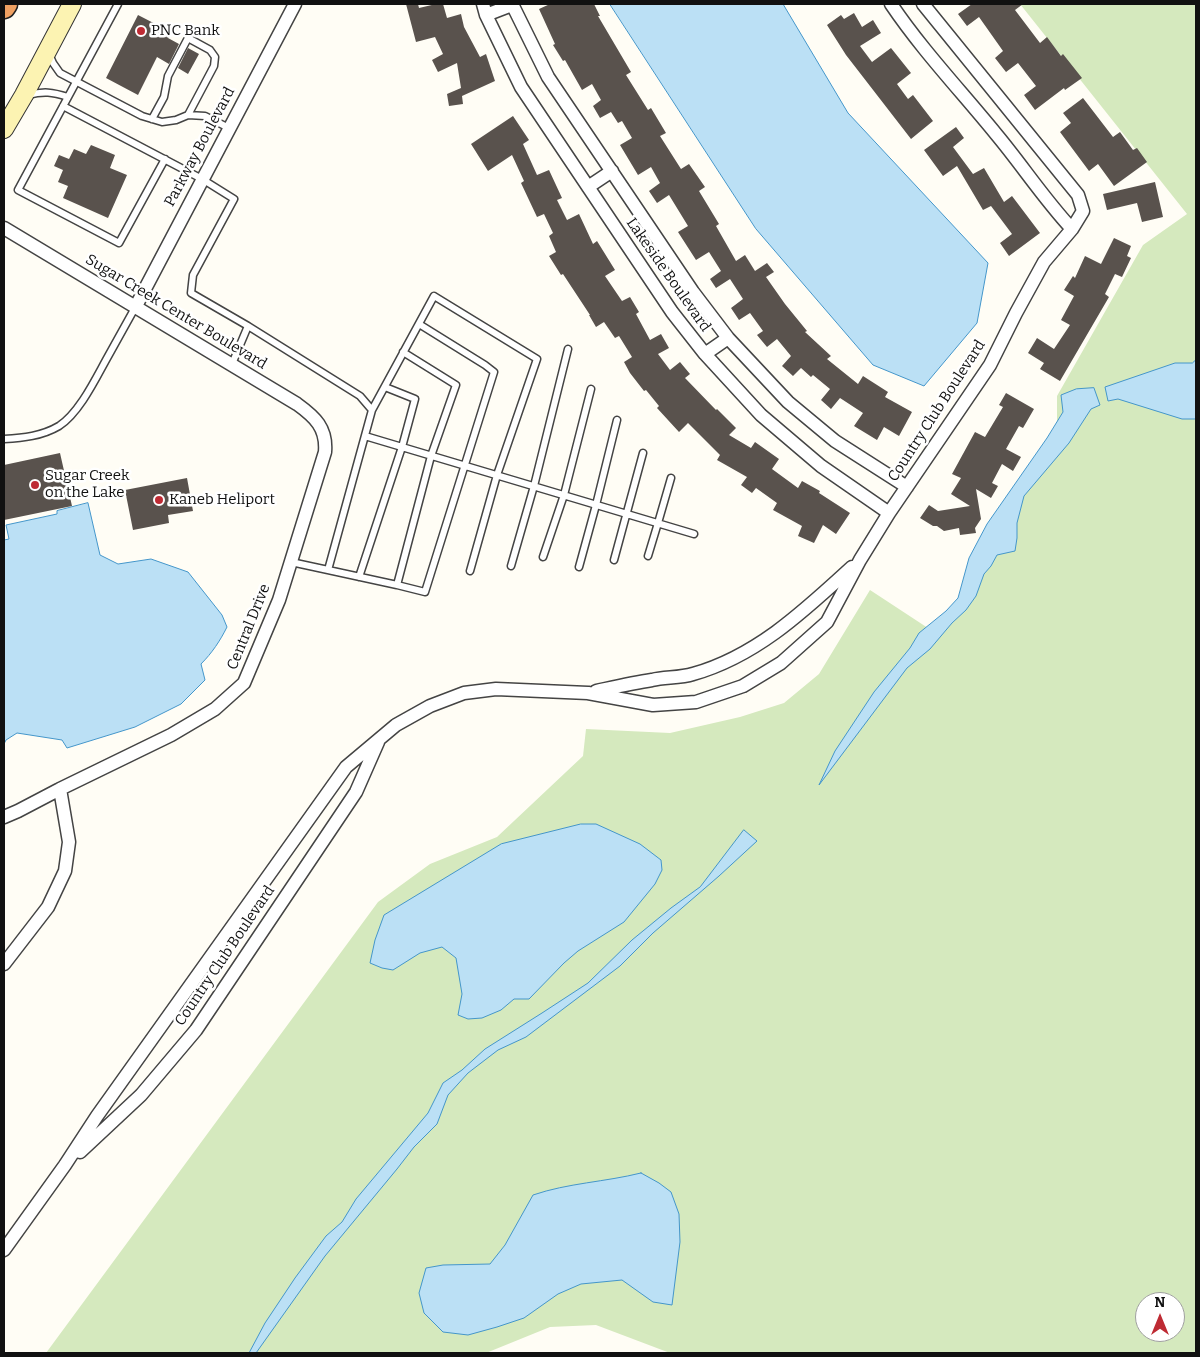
<!DOCTYPE html>
<html>
<head>
<meta charset="utf-8">
<style>
  body { margin:0 }
  #map { position:relative; width:1200px; height:1357px; overflow:hidden; background:#fffdf5; font-family:Bitter,serif }
  canvas { display:block }
  .frame { position:absolute; inset:0; border:5px solid #111; pointer-events:none }
  .north { position:absolute; left:1135px; top:1292px; width:50px; height:50px; box-sizing:border-box; background:#fff; border:1px solid #a0a0a0; border-radius:50%; rotate:0deg; font-size:14px; font-weight:700; line-height:20px; text-align:center; color:#111 }
  .north::after { content:''; display:block; margin:auto; width:18px; height:22px; background:#be2b34; clip-path:polygon(50% 0,100% 100%,50% 72%,0 100%) }
</style>
</head>
<body>
<div id="map">
<canvas width="1200" height="1357"></canvas>
<div class="frame"></div>
<div class="north">N</div>
</div>
<script>
const g = document.querySelector('canvas').getContext('2d');
g.lineJoin = 'round';
function fillPath(path, color) {
  g.fillStyle = color;
  g.fill(path, 'evenodd');
}
function stroke(path, color, width, dash) {
  g.strokeStyle = color;
  g.lineWidth = width;
  g.lineCap = dash ? 'butt' : 'round';
  g.setLineDash(dash || []);
  g.stroke(path);
}
function label(font, color, halo, rows, align = 'center') {
  g.font = font + ' Bitter,serif';
  g.lineWidth = 5;
  g.setLineDash([]);
  g.textBaseline = 'middle';
  g.strokeStyle = halo;
  g.fillStyle = color;
  for (const [text, x, y, turn = 0] of rows) {
    g.save();
    g.translate(x, y);
    g.rotate((+turn || 0) * Math.PI / 180);
    g.textAlign = isNaN(turn) ? turn : align;
    if (halo) g.strokeText(text, 0, 0);
    g.fillText(text, 0, 0);
    g.restore();
  }
}
const green = new Path2D(`
  M 1020,4 L 1196,4 L 1196,1353 L 670,1353 L 596,1325 L 550,1327 L 486,1353 L 46,1353 L 378,902 L 430,864 L 497,837 L 583,756 L 586,729 L 670,733 L 740,717 L 784,703 L 819,674 L 870,590 L 934,632 L 967,597 L 1057,430 L 1057,396 L 1143,245 L 1187,214 ZM 1145,1302 L 1175,1302 L 1175,1332 L 1145,1332 Z`);
const water = new Path2D(`
  M 610,4 L 783,4 L 848,113 L 988,263 L 977,323 L 924,386 L 873,365 L 756,229 Z
  M 1196,360 L 1196,419 L 1182,419 L 1118,399 L 1108,401 L 1105,387 L 1175,363 L 1192,363 Z
  M 1094,388 L 1100,405 L 1091,409 L 1069,443 L 1024,496 L 1017,523 L 1017,538 L 1015,551 L 997,555 L 991,566 L 984,574 L 976,596 L 966,610 L 952,623 L 930,649 L 907,668 L 819,785 L 835,751 L 874,692 L 910,648 L 919,633 L 946,611 L 958,598 L 969,558 L 987,524 L 1047,438 L 1063,412 L 1061,395 L 1076,389 Z
  M 88,503 L 100,555 L 118,564 L 151,559 L 188,572 L 222,615 L 227,627 C 220,641 212,653 201,664 L 205,680 L 181,704 L 135,727 L 67,748 L 62,740 L 17,733 L 6,740 L 4,744 L 4,540 L 9,539 L 6,525 L 57,514 L 57,511 Z
  M 581,824 L 596,824 L 640,844 L 661,860 L 662,870 L 655,884 L 624,922 L 578,951 L 564,963 L 529,999 L 514,999 L 501,1010 L 482,1018 L 468,1019 L 458,1015 L 462,994 L 456,958 L 442,947 L 420,953 L 393,970 L 382,968 L 370,963 L 375,940 L 384,915 L 501,844 Z
  M 744,830 L 757,841 L 719,876 L 653,933 L 620,966 L 526,1037 L 498,1050 L 468,1073 L 448,1095 L 437,1124 L 414,1147 L 397,1169 L 325,1256 L 256,1353 L 249,1353 L 265,1323 L 295,1278 L 326,1236 L 342,1222 L 356,1199 L 428,1113 L 443,1083 L 462,1070 L 485,1049 L 542,1013 L 588,983 L 632,940 L 671,908 L 700,887 Z
  M 641,1173 L 659,1183 L 671,1192 L 679,1214 L 680,1242 L 672,1305 L 653,1302 L 622,1280 L 581,1284 L 558,1294 L 524,1318 L 497,1327 L 468,1335 L 443,1332 L 424,1313 L 419,1293 L 426,1268 L 443,1265 L 490,1264 L 505,1245 L 533,1195 C 568,1183 605,1182 641,1173 Z`);
const building = new Path2D(`
  M 406,4 L 418,4 L 419,8 L 436,4 L 443,4 L 447,18 L 461,14 L 464,27 L 480,57 L 486,54 L 495,81 L 462,96 L 463,104 L 449,106 L 447,94 L 461,88 L 457,63 L 438,72 L 432,60 L 443,54 L 435,37 L 416,42 Z
  M 550,4 L 594,4 L 600,16 L 598,16 L 631,72 L 626,75 L 648,110 L 651,108 L 666,133 L 660,136 L 681,169 L 689,164 L 705,187 L 699,191 L 719,224 L 716,226 L 736,261 L 745,255 L 755,271 L 767,263 L 774,272 L 766,277 L 785,304 L 807,331 L 805,332 L 831,356 L 827,359 L 858,384 L 863,376 L 888,392 L 885,397 L 912,412 L 899,436 L 884,427 L 877,440 L 854,426 L 863,413 L 840,398 L 831,409 L 821,400 L 830,389 L 813,375 L 811,377 L 801,368 L 793,376 L 782,366 L 791,356 L 777,339 L 767,347 L 757,335 L 763,331 L 750,313 L 739,320 L 731,308 L 743,299 L 730,279 L 716,288 L 710,279 L 721,271 L 709,252 L 696,260 L 678,232 L 688,226 L 669,195 L 657,203 L 649,191 L 660,183 L 651,167 L 638,175 L 620,145 L 632,138 L 622,121 L 618,123 L 611,112 L 600,118 L 593,106 L 601,100 L 592,84 L 582,90 L 565,60 L 563,61 L 553,45 L 555,44 L 539,9 Z
  M 972,4 L 1023,4 L 1015,10 L 1040,43 L 1047,37 L 1061,56 L 1063,54 L 1082,78 L 1065,90 L 1064,88 L 1035,110 L 1024,95 L 1036,86 L 1018,63 L 1006,72 L 995,58 L 1003,51 L 979,17 L 967,26 L 958,14 Z
  M 854,13 L 862,27 L 873,20 L 881,33 L 860,46 L 872,62 L 891,48 L 911,73 L 897,84 L 908,99 L 913,95 L 933,121 L 911,139 L 846,55 L 827,25 L 841,15 L 844,19 Z
  M 138,15 L 171,32 L 168,38 L 179,44 L 169,64 L 157,57 L 138,95 L 106,78 Z
  M 188,48 L 199,54 L 188,74 L 178,68 Z
  M 1083,98 L 1113,137 L 1120,132 L 1133,150 L 1137,148 L 1147,162 L 1114,186 L 1098,164 L 1089,171 L 1060,132 L 1071,123 L 1063,113 Z
  M 513,116 L 529,140 L 523,144 L 537,175 L 549,170 L 562,198 L 557,200 L 567,220 L 579,214 L 593,244 L 597,241 L 615,270 L 605,276 L 622,301 L 630,297 L 639,312 L 636,314 L 650,340 L 661,334 L 669,348 L 658,354 L 670,370 L 680,362 L 690,374 L 685,378 L 716,410 L 717,409 L 736,428 L 729,435 L 751,448 L 755,442 L 779,459 L 772,469 L 798,488 L 802,481 L 820,491 L 819,493 L 850,513 L 836,534 L 823,525 L 814,543 L 798,536 L 802,526 L 773,510 L 777,503 L 756,488 L 752,493 L 741,485 L 747,477 L 717,460 L 720,455 L 688,423 L 679,432 L 657,408 L 659,406 L 646,390 L 644,391 L 630,373 L 624,362 L 632,357 L 619,336 L 615,338 L 604,322 L 596,327 L 589,315 L 590,315 L 563,274 L 561,275 L 549,256 L 556,252 L 549,236 L 553,233 L 544,214 L 537,217 L 521,183 L 524,181 L 512,155 L 488,171 L 471,144 Z
  M 956,127 L 964,138 L 953,147 L 973,174 L 984,168 L 1004,202 L 1012,196 L 1040,233 L 1009,256 L 1000,243 L 1012,234 L 991,206 L 983,210 L 957,166 L 943,176 L 924,150 Z
  M 91,145 L 115,155 L 110,168 L 127,175 L 108,218 L 63,198 L 68,186 L 58,182 L 63,170 L 54,166 L 59,155 L 69,159 L 74,149 L 86,154 Z
  M 1155,182 L 1163,217 L 1142,222 L 1137,203 L 1107,210 L 1103,194 Z
  M 1114,238 L 1131,246 L 1127,256 L 1131,258 L 1122,277 L 1115,274 L 1105,294 L 1109,297 L 1060,381 L 1040,369 L 1044,363 L 1028,353 L 1037,338 L 1054,349 L 1070,325 L 1061,320 L 1074,296 L 1064,290 L 1073,276 L 1075,278 L 1085,256 L 1101,264 Z
  M 1006,393 L 1034,409 L 1023,428 L 1019,426 L 1006,449 L 1021,457 L 1013,471 L 1002,464 L 992,483 L 998,486 L 991,498 L 976,489 L 981,519 L 975,528 L 976,533 L 960,535 L 959,528 L 944,531 L 937,526 L 933,526 L 920,518 L 929,505 L 938,511 L 970,506 L 951,494 L 961,478 L 952,474 L 975,432 L 985,437 L 1003,407 L 999,405 Z
  M 60,453 L 72,506 L 4,520 L 4,465 Z
  M 187,478 L 193,511 L 168,515 L 169,523 L 133,530 L 125,490 Z`);
const lane = new Path2D(`
  M 118,4 L 18,190 L 119,243 L 165,159
  M 49,54 L 53,63 L 60,73 L 142,116 L 162,122 L 176,120 L 188,115 L 205,116 L 229,128
  M 28,95 C 44,91 52,92 68,97
  M 63,106 L 202,179 L 234,199 L 193,275 L 191,293 L 248,326 L 232,364
  M 152,119 L 164,97 L 168,76 L 188,38 L 210,50 L 215,57 L 214,66 L 188,115
  M 248,326 L 360,396 L 372,410 L 328,570 L 291,562
  M 372,410 L 434,296 L 537,359 L 497,475 L 470,571
  M 365,436 L 694,534
  M 4,439 C 23,438 42,436 59,426 C 79,413 95,380 106,360 C 116,342 126,324 136,306
  M 648,556 L 658,523 L 671,478
  M 543,557 L 564,495 L 591,389
  M 614,560 L 643,453
  M 511,566 L 534,486 L 568,349
  M 579,567 L 596,505 L 617,420
  M 328,570 L 397,585 L 431,456 L 456,385 L 403,352
  M 359,577 L 402,447 L 415,399 L 385,387
  M 397,585 L 425,592 L 494,372 L 485,365 L 419,324`);
const street = new Path2D(`
  M 483,4 L 486,15 L 521,87 L 672,312 L 705,354 L 761,415 L 821,466 L 889,513
  M 512,4 L 548,77 L 693,292 L 728,338 L 788,402 L 835,441 L 907,487
  M 891,4 C 922,50 961,91 996,134 C 1022,165 1044,199 1072,229
  M 486,15 L 512,5
  M 588,187 L 612,171
  M 4,228 L 297,404 C 315,417 327,428 325,452 L 279,600 L 244,683 L 215,709 L 171,735 L 60,789 L 18,811 L 4,817
  M 136,306 L 295,4
  M 705,354 L 728,338
  M 596,691 C 615,687 633,683 652,680 C 665,677 680,678 693,674 C 757,656 805,610 852,567
  M 4,964 L 48,907 L 65,871 L 69,842 L 60,789
  M 80,1152 L 141,1095 L 196,1030 L 356,792 L 378,742
  M 4,1250 L 65,1165 L 97,1116 L 346,767 L 396,725 L 430,706 L 464,693 L 496,689 L 588,693 L 653,705 L 696,702 L 743,686 L 781,663 L 827,622 L 860,560 L 889,513 L 990,365 L 1016,313 L 1044,262 L 1072,229 L 1083,211 L 1078,195 L 923,4`);
const secondary = new Path2D(`
  M 4,129 L 24,95 L 72,4`);
const highway = new Path2D(`
  M 4,7 L 6,4`);
const markers = [
  [141,31,5,"#be2b34"],
  [35,485,5,"#be2b34"],
  [159,500,5,"#be2b34"]
];
const poiNames = [
  ["PNC Bank",151,31],
  ["Sugar Creek",45,476],
  ["on the Lake",45,493],
  ["Kaneb Heliport",169,500]
];
const streetNames = [
  ["Parkway Boulevard",200,147,-62],
  ["Lakeside Boulevard",668,275,55],
  ["Sugar Creek Center Boulevard",176,312,31],
  ["Country Club Boulevard",937,411,-57],
  ["Central Drive",249,627,-68],
  ["Country Club Boulevard",225,956,-56]
];
fillPath(green, '#d5e9be');
fillPath(water, '#bbe0f5');
stroke(water, '#4496ca', 1);
fillPath(building, '#59524d');
stroke(lane, '#444', 9);
stroke(street, '#444', 15);
stroke(secondary, '#333', 20);
stroke(highway, '#222', 25);
stroke(lane, '#fff', 6);
stroke(street, '#fff', 12);
stroke(secondary, '#fcf3b2', 18);
stroke(highway, '#f0a162', 22);
for (const [x, y, r, color] of markers) {
  const dot = new Path2D();
  dot.arc(x, y, r, 0, 2 * Math.PI);
  g.fillStyle = color;
  g.fill(dot);
  stroke(dot, '#fff', 2);
}
label('15px', '#111', '#fff', poiNames, 'left');
label('15px', '#111', '#fff', streetNames);
</script>
</body>
</html>
